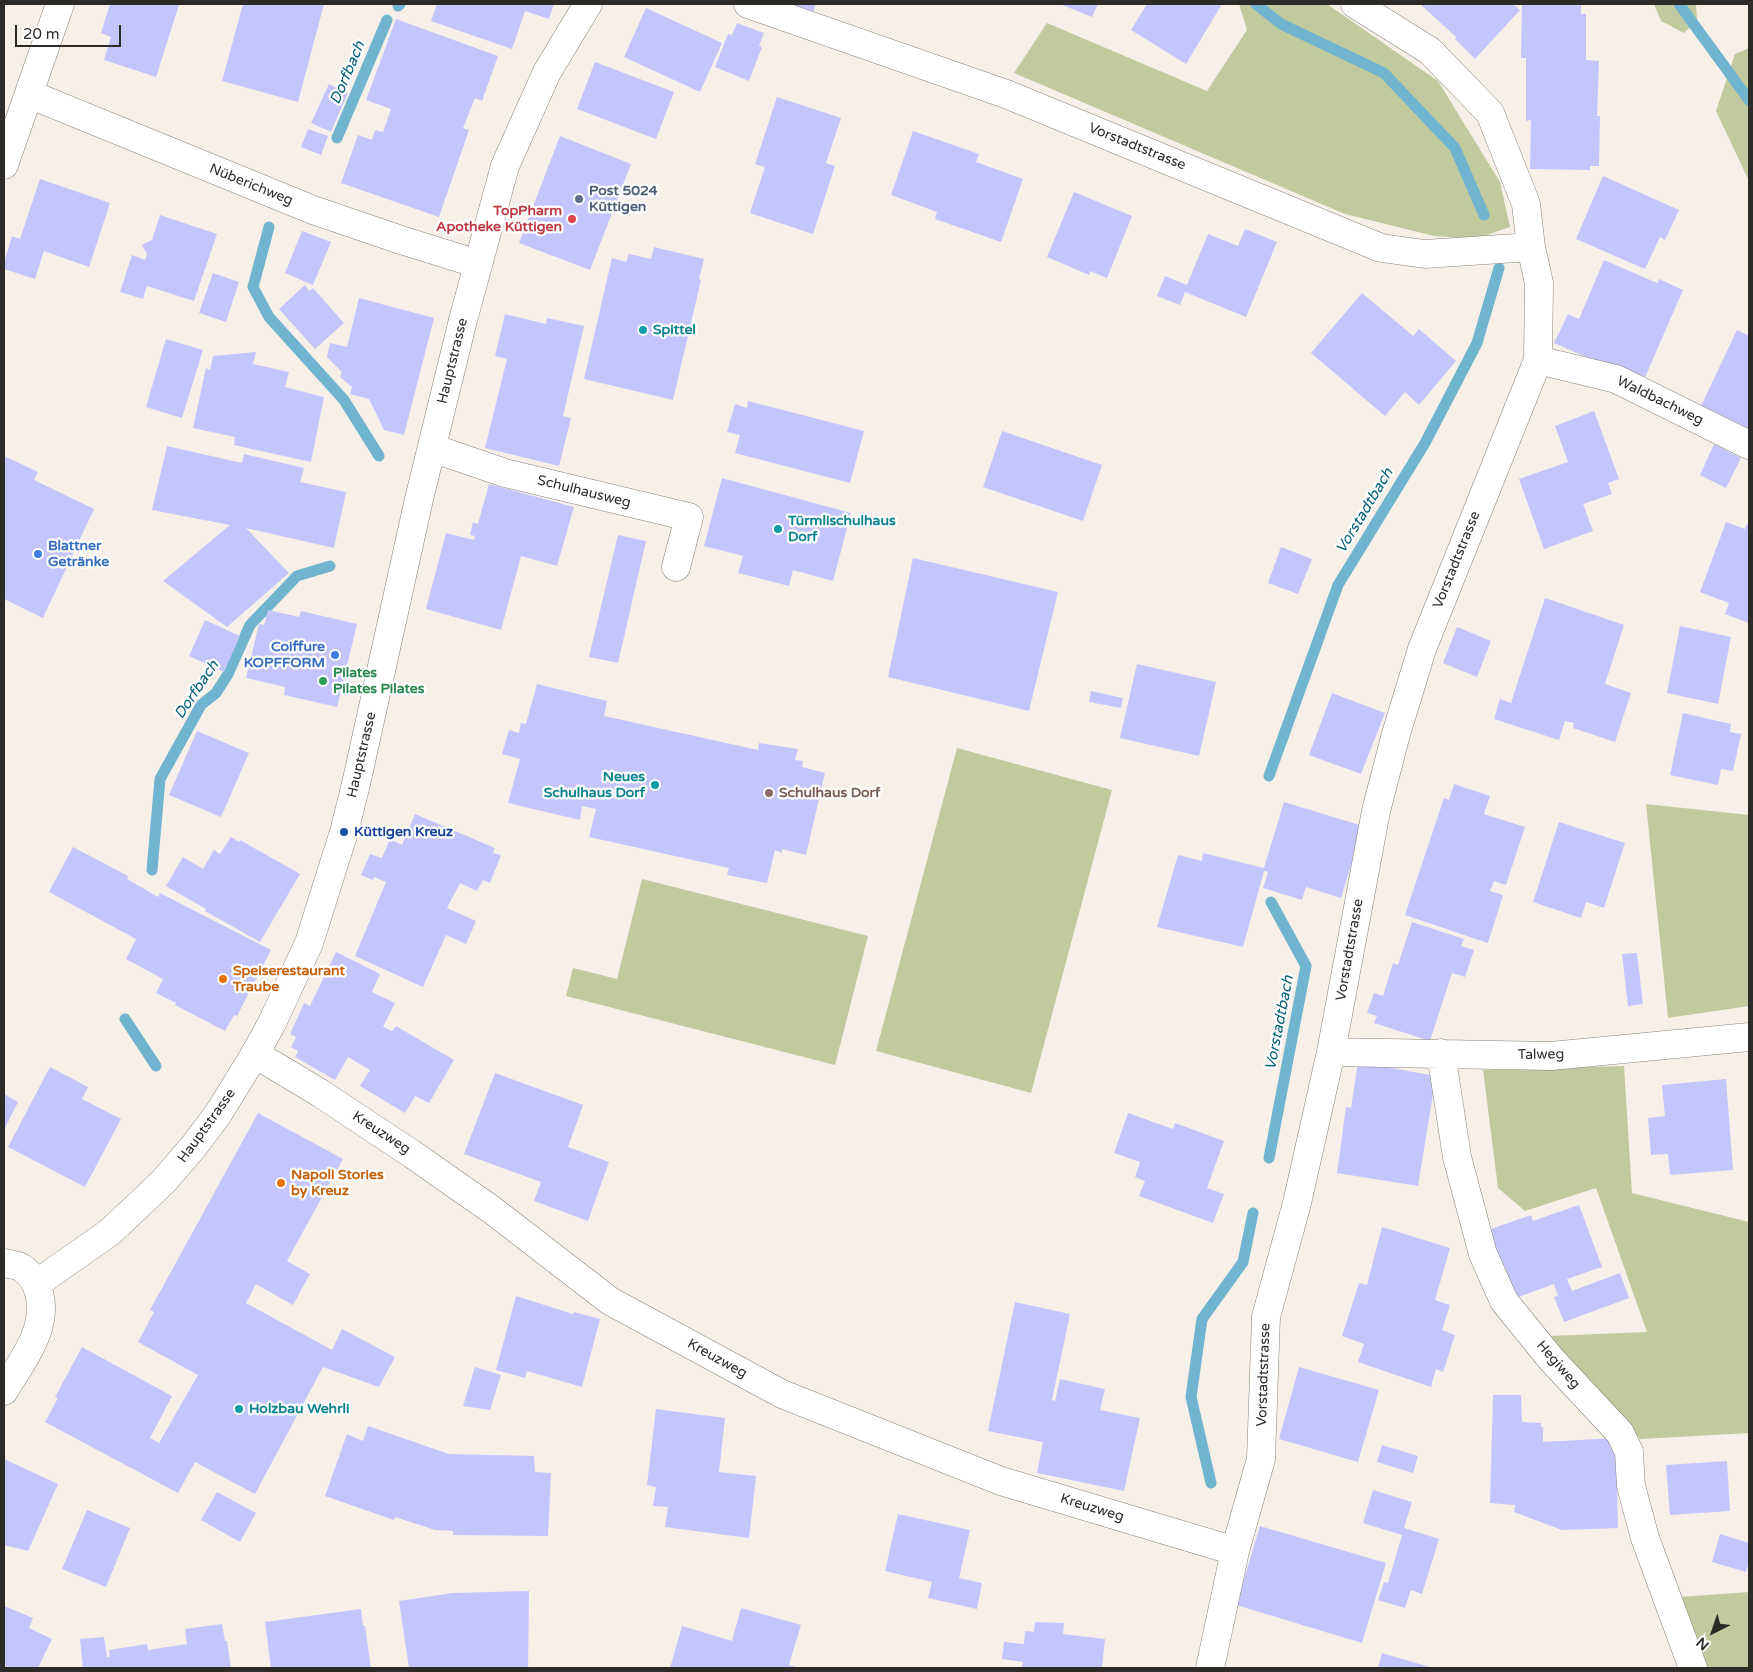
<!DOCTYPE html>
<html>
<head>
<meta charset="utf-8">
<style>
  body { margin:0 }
  #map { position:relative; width:1753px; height:1672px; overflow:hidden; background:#f6f0e8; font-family:"Varela Round",sans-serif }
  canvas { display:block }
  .frame { position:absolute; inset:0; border:5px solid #2d2b28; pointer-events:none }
  .north { position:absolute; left:1688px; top:1607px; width:50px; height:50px; -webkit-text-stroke:4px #fefefe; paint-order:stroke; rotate:221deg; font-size:14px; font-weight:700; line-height:20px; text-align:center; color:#2d2b28 }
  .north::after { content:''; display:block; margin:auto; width:18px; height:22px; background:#2d2b28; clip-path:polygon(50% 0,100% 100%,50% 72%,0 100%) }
  .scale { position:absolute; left:15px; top:25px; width:106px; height:22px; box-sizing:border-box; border:2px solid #2d2b28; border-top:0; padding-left:6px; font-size:15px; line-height:18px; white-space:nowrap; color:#2d2b28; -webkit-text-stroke:4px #fefefe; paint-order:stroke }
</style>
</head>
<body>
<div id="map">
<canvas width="1753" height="1672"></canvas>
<div class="frame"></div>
<div class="north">N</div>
<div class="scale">20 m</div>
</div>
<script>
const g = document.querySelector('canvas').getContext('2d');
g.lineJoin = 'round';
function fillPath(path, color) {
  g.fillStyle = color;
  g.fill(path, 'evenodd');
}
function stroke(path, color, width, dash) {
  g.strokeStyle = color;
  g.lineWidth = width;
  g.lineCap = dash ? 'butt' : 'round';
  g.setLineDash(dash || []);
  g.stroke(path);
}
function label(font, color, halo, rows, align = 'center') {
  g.font = font + ' "Varela Round",sans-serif';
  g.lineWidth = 4.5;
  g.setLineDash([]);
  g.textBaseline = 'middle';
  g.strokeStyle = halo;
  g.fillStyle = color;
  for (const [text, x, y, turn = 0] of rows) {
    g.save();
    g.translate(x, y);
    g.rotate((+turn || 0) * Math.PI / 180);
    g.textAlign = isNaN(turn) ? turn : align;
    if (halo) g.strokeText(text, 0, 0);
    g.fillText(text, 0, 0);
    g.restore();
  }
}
const green = new Path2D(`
  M 1239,4 L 1327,4 L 1438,81 L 1500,182 L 1510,227 L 1475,239 L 1434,236 L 1345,214 L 1014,73 L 1047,23 L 1207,91 L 1247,30 Z
  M 1654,4 L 1696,4 L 1697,20 L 1684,33 L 1661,21 Z
  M 1749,48 L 1749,181 L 1716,111 L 1735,54 Z
  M 957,748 L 1112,790 L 1031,1093 L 876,1051 Z
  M 1646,804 L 1749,815 L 1749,1006 L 1668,1018 Z
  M 642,879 L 868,936 L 835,1065 L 566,996 L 573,968 L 617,979 Z
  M 1624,1066 L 1632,1193 L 1749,1222 L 1749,1433 L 1640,1439 L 1549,1336 L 1647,1332 L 1596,1188 L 1525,1211 L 1498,1188 L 1483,1070 Z
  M 1749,1592 L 1749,1668 L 1693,1668 L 1666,1598 Z`);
const stream = new Path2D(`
  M 1256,4 L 1281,24 L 1384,73 L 1455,148 L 1484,215
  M 1679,4 L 1749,100
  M 398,6 L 400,4
  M 337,138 L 387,20
  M 269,227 L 253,287 L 269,317 L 344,400 L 379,456
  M 1269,776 L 1338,585 L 1425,443 L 1477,343 L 1499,268
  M 152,870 L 160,779 L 201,705 L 216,693 L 228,674 L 250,625 L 297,576 L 330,566
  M 125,1019 L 156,1066
  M 1269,1158 L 1306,966 L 1271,902
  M 1211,1483 L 1191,1397 L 1202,1319 L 1243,1262 L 1253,1213`);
const building = new Path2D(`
  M 110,4 L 174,4 L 179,5 L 156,77 L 104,60 L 111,37 L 101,33 Z
  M 243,4 L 324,4 L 298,102 L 222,81 Z
  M 437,4 L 554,4 L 549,19 L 525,11 L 512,49 L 431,21 Z
  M 786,4 L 816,4 L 813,13 Z
  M 1060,4 L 1098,4 L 1092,17 Z
  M 1147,4 L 1222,4 L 1186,64 L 1131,30 Z
  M 1420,4 L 1513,4 L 1520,10 L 1475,59 L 1455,39 L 1456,37 Z
  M 1522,4 L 1581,4 L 1581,14 L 1586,14 L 1586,60 L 1599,61 L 1597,116 L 1600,116 L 1599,166 L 1590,166 L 1590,170 L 1530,169 L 1531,120 L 1526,121 L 1526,58 L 1521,58 Z
  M 646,8 L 722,43 L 700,92 L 624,57 Z
  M 396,19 L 498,56 L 482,101 L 475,98 L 463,128 L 469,130 L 439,217 L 341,183 L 358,135 L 372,140 L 375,130 L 383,132 L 391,109 L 366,100 Z
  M 737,23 L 764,33 L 759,46 L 762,47 L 749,81 L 715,67 L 728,34 L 732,35 Z
  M 595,62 L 674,92 L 656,139 L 577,109 Z
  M 329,84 L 348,93 L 331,132 L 311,123 Z
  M 777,97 L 841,118 L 826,163 L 835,166 L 813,234 L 750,213 L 765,167 L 755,164 Z
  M 308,129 L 328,136 L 321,155 L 301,147 Z
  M 913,131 L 979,154 L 976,162 L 1023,179 L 1001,242 L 935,219 L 937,212 L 891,195 Z
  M 560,136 L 631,164 L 590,270 L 519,243 Z
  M 1603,176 L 1679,210 L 1665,240 L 1660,237 L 1645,269 L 1576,239 Z
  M 40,179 L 110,203 L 89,267 L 44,251 L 35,279 L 4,269 L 4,263 L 12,236 L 20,239 Z
  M 1074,192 L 1132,216 L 1107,278 L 1090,271 L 1089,275 L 1047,257 Z
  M 160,215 L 217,234 L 194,301 L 147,286 L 143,299 L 120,292 L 132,255 L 145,260 L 147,254 L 142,245 L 152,240 Z
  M 1245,229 L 1277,242 L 1246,317 L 1185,292 L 1180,305 L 1157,296 L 1165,276 L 1187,285 L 1208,234 L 1238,246 Z
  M 302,231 L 331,242 L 313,285 L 285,273 Z
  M 654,247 L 704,259 L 699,279 L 701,280 L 673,400 L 584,379 L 612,258 L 626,262 L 629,254 L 651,259 Z
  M 1604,260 L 1657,283 L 1659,279 L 1683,290 L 1643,382 L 1554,343 L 1568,314 L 1579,319 Z
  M 213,273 L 239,282 L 226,322 L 199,313 Z
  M 305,285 L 309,291 L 313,288 L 344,323 L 315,349 L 279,309 Z
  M 1362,293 L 1413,336 L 1419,329 L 1456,361 L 1419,405 L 1405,392 L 1385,416 L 1311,353 Z
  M 359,298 L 434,318 L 404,435 L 384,430 L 369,399 L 350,394 L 352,387 L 340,377 L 342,372 L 327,357 L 330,343 L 347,347 Z
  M 505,314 L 546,324 L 547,318 L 584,326 L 563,416 L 571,418 L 559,466 L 485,448 L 507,359 L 495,356 Z
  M 1737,330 L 1749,336 L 1749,431 L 1700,408 Z
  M 166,339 L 203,350 L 182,418 L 146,407 Z
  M 256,352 L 253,364 L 289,372 L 285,387 L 324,397 L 311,462 L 234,445 L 235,437 L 193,428 L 206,368 L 210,370 L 213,356 Z
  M 748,401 L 864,431 L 850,483 L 735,453 L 740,435 L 727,432 L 735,404 L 747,408 Z
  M 1594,411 L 1619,479 L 1608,483 L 1612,494 L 1583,504 L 1593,531 L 1544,549 L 1519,479 L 1568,462 L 1555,426 Z
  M 1002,431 L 1102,465 L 1083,521 L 983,487 Z
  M 1714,444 L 1741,458 L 1726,488 L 1700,475 Z
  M 167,446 L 242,463 L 244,454 L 304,468 L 300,482 L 346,492 L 334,548 L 246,528 L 289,573 L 227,627 L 163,581 L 230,525 L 152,510 Z
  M 4,456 L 38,472 L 34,480 L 94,509 L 43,618 L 4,599 Z
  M 722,478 L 851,513 L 833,581 L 793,570 L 789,586 L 738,573 L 743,556 L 704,546 Z
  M 489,484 L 574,507 L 557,566 L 521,556 L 501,630 L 426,609 L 446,533 L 474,540 L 475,536 L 470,535 L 473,522 L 478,524 Z
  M 1726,522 L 1745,529 L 1747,524 L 1749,525 L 1749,623 L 1725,614 L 1729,603 L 1700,592 Z
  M 618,535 L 646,541 L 618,663 L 589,657 Z
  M 1281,547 L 1312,559 L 1298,594 L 1268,583 Z
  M 913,558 L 1058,592 L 1029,711 L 888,677 Z
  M 1545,598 L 1624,625 L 1605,684 L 1631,693 L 1615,742 L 1573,728 L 1574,723 L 1565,721 L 1559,740 L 1494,719 L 1500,699 L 1511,703 Z
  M 268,610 L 299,617 L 301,611 L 357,624 L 337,707 L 284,695 L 285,687 L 246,678 L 259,624 L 264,625 Z
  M 205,620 L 240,636 L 224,672 L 189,656 Z
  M 1680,626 L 1731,637 L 1718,704 L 1667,693 Z
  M 1457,627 L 1491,641 L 1477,677 L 1443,663 Z
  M 1137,664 L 1216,682 L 1199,756 L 1120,738 Z
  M 537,684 L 607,701 L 604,716 L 758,750 L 759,743 L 798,749 L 795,760 L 803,761 L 802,767 L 825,773 L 806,855 L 782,849 L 782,853 L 775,850 L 767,883 L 727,875 L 729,868 L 589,837 L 596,809 L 582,806 L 580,820 L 508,803 L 520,759 L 502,754 L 509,730 L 519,733 L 521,723 L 526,724 Z
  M 1091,691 L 1123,698 L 1121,708 L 1089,702 Z
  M 1332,693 L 1385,713 L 1361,774 L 1309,755 Z
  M 1683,713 L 1731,724 L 1730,732 L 1741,734 L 1733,771 L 1721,769 L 1718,785 L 1670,775 Z
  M 197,731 L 249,753 L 221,817 L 169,795 Z
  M 1454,784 L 1490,796 L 1484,814 L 1525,827 L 1506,885 L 1494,881 L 1490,891 L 1503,895 L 1488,943 L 1405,915 L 1444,798 L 1449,800 Z
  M 1284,802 L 1363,826 L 1341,898 L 1306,887 L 1302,900 L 1263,888 L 1268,872 L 1264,871 L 1243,947 L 1157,927 L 1178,855 L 1202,861 L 1203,853 L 1264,868 Z
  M 415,814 L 495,848 L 493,853 L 501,855 L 490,883 L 483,880 L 477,891 L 460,883 L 447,908 L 476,921 L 466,944 L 446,935 L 423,987 L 355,956 L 386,882 L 374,877 L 373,880 L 361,875 L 370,854 L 382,858 L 390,839 L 402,845 Z
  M 1559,822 L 1625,843 L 1604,908 L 1586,902 L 1581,918 L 1533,902 Z
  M 231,837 L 239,842 L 240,840 L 300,874 L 260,942 L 205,911 L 206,909 L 166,886 L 183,857 L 203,869 L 214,850 L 220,854 Z
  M 73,847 L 128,876 L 127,879 L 158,897 L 160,893 L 271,950 L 237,1016 L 234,1015 L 225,1031 L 175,1005 L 176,1003 L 156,993 L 163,979 L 126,959 L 136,939 L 49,892 Z
  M 1412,922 L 1464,939 L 1461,946 L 1474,950 L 1465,977 L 1452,973 L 1430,1041 L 1374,1023 L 1377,1016 L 1367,1013 L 1374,993 L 1383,996 L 1393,963 L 1398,965 Z
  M 336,952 L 380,974 L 372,992 L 395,1003 L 383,1027 L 392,1031 L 396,1026 L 454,1060 L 429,1103 L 415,1096 L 405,1113 L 360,1086 L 370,1070 L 348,1057 L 335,1080 L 295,1057 L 298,1051 L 291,1047 L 296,1037 L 290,1034 L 304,1003 L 310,1006 Z
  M 1637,953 L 1643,1004 L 1628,1006 L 1622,954 Z
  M 1358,1062 L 1436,1076 L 1418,1186 L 1337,1173 L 1346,1107 L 1351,1108 Z
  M 50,1067 L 88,1087 L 82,1099 L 121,1119 L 85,1187 L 8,1147 Z
  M 495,1073 L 583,1105 L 568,1147 L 609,1162 L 588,1221 L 534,1201 L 541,1182 L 464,1154 Z
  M 1726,1079 L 1733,1170 L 1670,1175 L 1668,1154 L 1651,1155 L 1648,1118 L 1665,1116 L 1662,1085 Z
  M 4,1094 L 18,1102 L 4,1130 Z
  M 258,1113 L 343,1159 L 287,1261 L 310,1274 L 293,1305 L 256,1284 L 246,1303 L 332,1350 L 342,1329 L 395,1357 L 379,1387 L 323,1367 L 255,1494 L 195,1462 L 178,1493 L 45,1422 L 58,1398 L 55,1397 L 82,1347 L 172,1396 L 150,1438 L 159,1443 L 198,1375 L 138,1342 L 154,1312 L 150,1310 Z
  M 1128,1113 L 1173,1129 L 1175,1123 L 1224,1141 L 1207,1188 L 1224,1194 L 1213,1223 L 1139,1196 L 1145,1181 L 1135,1177 L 1140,1162 L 1114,1153 Z
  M 1579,1205 L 1602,1267 L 1567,1279 L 1572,1291 L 1620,1273 L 1629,1298 L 1564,1322 L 1554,1297 L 1558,1296 L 1554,1284 L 1513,1299 L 1488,1230 L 1531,1215 L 1533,1221 Z
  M 1382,1227 L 1450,1248 L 1435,1300 L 1450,1305 L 1442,1330 L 1455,1335 L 1443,1372 L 1436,1369 L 1431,1387 L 1358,1362 L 1364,1344 L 1342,1336 L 1359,1283 L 1367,1285 Z
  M 516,1296 L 573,1314 L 574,1312 L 600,1319 L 582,1387 L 527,1371 L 525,1378 L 496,1370 Z
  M 1015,1302 L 1070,1314 L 1052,1400 L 1055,1401 L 1060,1379 L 1105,1389 L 1100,1410 L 1140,1418 L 1124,1491 L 1037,1473 L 1043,1442 L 988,1431 Z
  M 475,1367 L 501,1375 L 490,1410 L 463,1406 Z
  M 1299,1367 L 1379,1390 L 1358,1462 L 1279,1439 Z
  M 1493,1395 L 1521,1395 L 1522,1422 L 1541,1423 L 1541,1427 L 1543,1427 L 1543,1442 L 1616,1438 L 1618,1528 L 1562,1530 L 1514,1512 L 1515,1505 L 1490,1503 Z
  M 656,1409 L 725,1418 L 719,1472 L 756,1476 L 749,1538 L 665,1527 L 668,1507 L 653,1506 L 656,1487 L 647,1485 Z
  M 368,1426 L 449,1454 L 534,1456 L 535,1472 L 551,1473 L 548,1536 L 453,1535 L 453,1531 L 435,1530 L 395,1517 L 394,1520 L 325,1496 L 347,1434 L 363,1441 Z
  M 1382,1445 L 1418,1456 L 1413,1473 L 1377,1462 Z
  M 4,1459 L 58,1484 L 28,1551 L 4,1545 Z
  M 1727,1461 L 1730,1511 L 1670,1515 L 1666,1465 Z
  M 1373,1490 L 1412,1502 L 1404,1528 L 1439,1539 L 1422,1594 L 1411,1590 L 1405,1608 L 1378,1600 L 1384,1582 L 1388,1583 L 1402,1535 L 1363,1523 Z
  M 217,1492 L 256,1513 L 240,1542 L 201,1520 Z
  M 87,1510 L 130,1528 L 106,1587 L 62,1569 Z
  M 898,1514 L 970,1530 L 959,1578 L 982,1583 L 977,1609 L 928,1598 L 932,1582 L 885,1571 Z
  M 1260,1526 L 1386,1563 L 1362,1643 L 1236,1605 Z
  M 1720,1534 L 1749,1543 L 1749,1561 L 1746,1572 L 1712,1562 Z
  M 529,1591 L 528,1668 L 409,1668 L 399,1601 L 453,1593 Z
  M 4,1606 L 33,1618 L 29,1628 L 52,1639 L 38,1668 L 4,1668 Z
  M 741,1608 L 801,1625 L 789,1665 L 800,1668 L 670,1668 L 682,1626 L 732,1641 Z
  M 361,1609 L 363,1626 L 365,1626 L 371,1668 L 271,1668 L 265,1622 Z
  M 1035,1622 L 1064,1623 L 1063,1634 L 1105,1639 L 1102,1668 L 1022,1668 L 1023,1662 L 1002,1659 L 1004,1642 L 1024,1644 L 1025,1631 L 1034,1632 Z
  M 222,1624 L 225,1641 L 227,1641 L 231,1668 L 83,1668 L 80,1639 L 104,1637 L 107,1657 L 110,1657 L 109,1650 L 147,1644 L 148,1650 L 187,1644 L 185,1629 Z
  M 1382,1653 L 1433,1668 L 1378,1668 Z`);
const minor = new Path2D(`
  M 748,4 L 1006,94 L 1381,248 L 1425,254 L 1531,247
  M 29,94 L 313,210 L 401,240 L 478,264
  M 4,165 L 60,4
  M 1538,360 L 1616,379 L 1749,445
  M 432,448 L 505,473 L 689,517 L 676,567
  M 1331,1052 L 1551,1056 L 1749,1037
  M 1441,1053 L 1457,1157 L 1483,1254 L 1504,1301 L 1551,1359 L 1620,1433 L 1629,1452 L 1631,1486 L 1645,1538 L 1693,1668
  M 255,1054 L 320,1093 L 412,1154 L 492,1210 L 610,1301 L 782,1394 L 1001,1481 L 1235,1551
  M 1210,1668 L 1235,1551 L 1261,1459 L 1266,1317 L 1297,1203 L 1331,1052 L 1376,811 L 1396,734 L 1422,649 L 1538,360 L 1539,283 L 1531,247 L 1526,204 L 1490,113 L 1430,51 L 1355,4`);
const tertiary = new Path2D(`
  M 4,1263 C 9,1264 18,1265 22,1268 C 31,1274 37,1284 39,1293 C 49,1329 21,1362 4,1391
  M 36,1284 L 110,1232 L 163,1182 L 194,1146 L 218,1114 L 255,1054 L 272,1023 L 309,943 L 344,832 L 356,784 L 419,499 L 463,320 L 505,166 L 547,72 L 588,4`);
const markers = [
  [579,199,5,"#5c6f8a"],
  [572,219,5,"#e0444e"],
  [643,330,5,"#0f9aa8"],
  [778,529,5,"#0f9aa8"],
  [38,554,5,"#3f7fe0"],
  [335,655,5,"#3f7fe0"],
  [323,681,5,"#2e9e5b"],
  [655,785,5,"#0f9aa8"],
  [769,793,5,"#8d6e63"],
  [344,832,5,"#1a4fb4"],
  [223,979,5,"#e8710a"],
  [281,1183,5,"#e8710a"],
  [239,1409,5,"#0f9aa8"]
];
const streetNames = [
  ["Vorstadtstrasse",1137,147,22],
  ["Nüberichweg",251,185,22],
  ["Hauptstrasse",453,361,-76],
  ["Waldbachweg",1660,401,26],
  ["Schulhausweg",584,492,14],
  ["Vorstadtstrasse",1457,560,-68],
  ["Hauptstrasse",362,755,-77],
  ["Vorstadtstrasse",1350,950,-80],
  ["Talweg",1541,1055,-1],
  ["Hauptstrasse",207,1126,-54],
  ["Kreuzweg",381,1133,33],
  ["Kreuzweg",717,1359,29],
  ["Hegiweg",1558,1365,49],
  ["Vorstadtstrasse",1264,1375,-88],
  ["Kreuzweg",1092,1508,17]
];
const serviceNames = [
  ["Post 5024",589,191],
  ["Küttigen",589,207]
];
const healthNames = [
  ["TopPharm",562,211],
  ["Apotheke Küttigen",562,227]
];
const cultureNames = [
  ["Spittel",653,330],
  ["Türmlischulhaus",788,521],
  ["Dorf",788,537],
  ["Neues",645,777,"right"],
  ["Schulhaus Dorf",645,793,"right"],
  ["Holzbau Wehrli",249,1409]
];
const shopNames = [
  ["Blattner",48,546],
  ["Getränke",48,562],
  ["Coiffure",325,647,"right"],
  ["KOPFFORM",325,663,"right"]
];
const leisureNames = [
  ["Pilates",333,673],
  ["Pilates Pilates",333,689]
];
const educationNames = [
  ["Schulhaus Dorf",779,793]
];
const transitNames = [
  ["Küttigen Kreuz",354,832]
];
const foodNames = [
  ["Speiserestaurant",233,971],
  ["Traube",233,987],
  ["Napoli Stories",291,1175],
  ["by Kreuz",291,1191]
];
const waterNames = [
  ["Dorfbach",348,73,-67],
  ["Vorstadtbach",1365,511,-59],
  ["Dorfbach",197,690,-56],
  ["Vorstadtbach",1280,1023,-79]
];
fillPath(green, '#c1ca9f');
stroke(stream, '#71b4cf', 11);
fillPath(building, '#c5c5fe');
stroke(minor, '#88837b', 29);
stroke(tertiary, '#88837b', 29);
stroke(minor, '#fff', 28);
stroke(tertiary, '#fff', 28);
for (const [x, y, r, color] of markers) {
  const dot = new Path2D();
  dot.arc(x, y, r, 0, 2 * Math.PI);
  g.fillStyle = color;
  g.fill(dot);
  stroke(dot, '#fefefe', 2);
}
label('14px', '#2d2b28', '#fefefe', streetNames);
label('bold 14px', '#4e5e75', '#fefefe', serviceNames, 'left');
label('bold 14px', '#be3a42', '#fefefe', healthNames, 'right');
label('bold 14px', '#0d838f', '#fefefe', cultureNames, 'left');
label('bold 14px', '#366cbe', '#fefefe', shopNames, 'left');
label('bold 14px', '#27864d', '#fefefe', leisureNames, 'left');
label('bold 14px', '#785e54', '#fefefe', educationNames, 'left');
label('bold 14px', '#164399', '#fefefe', transitNames, 'left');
label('bold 14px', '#c56008', '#fefefe', foodNames, 'left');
label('italic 15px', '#005f7a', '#fefefe', waterNames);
</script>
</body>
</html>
